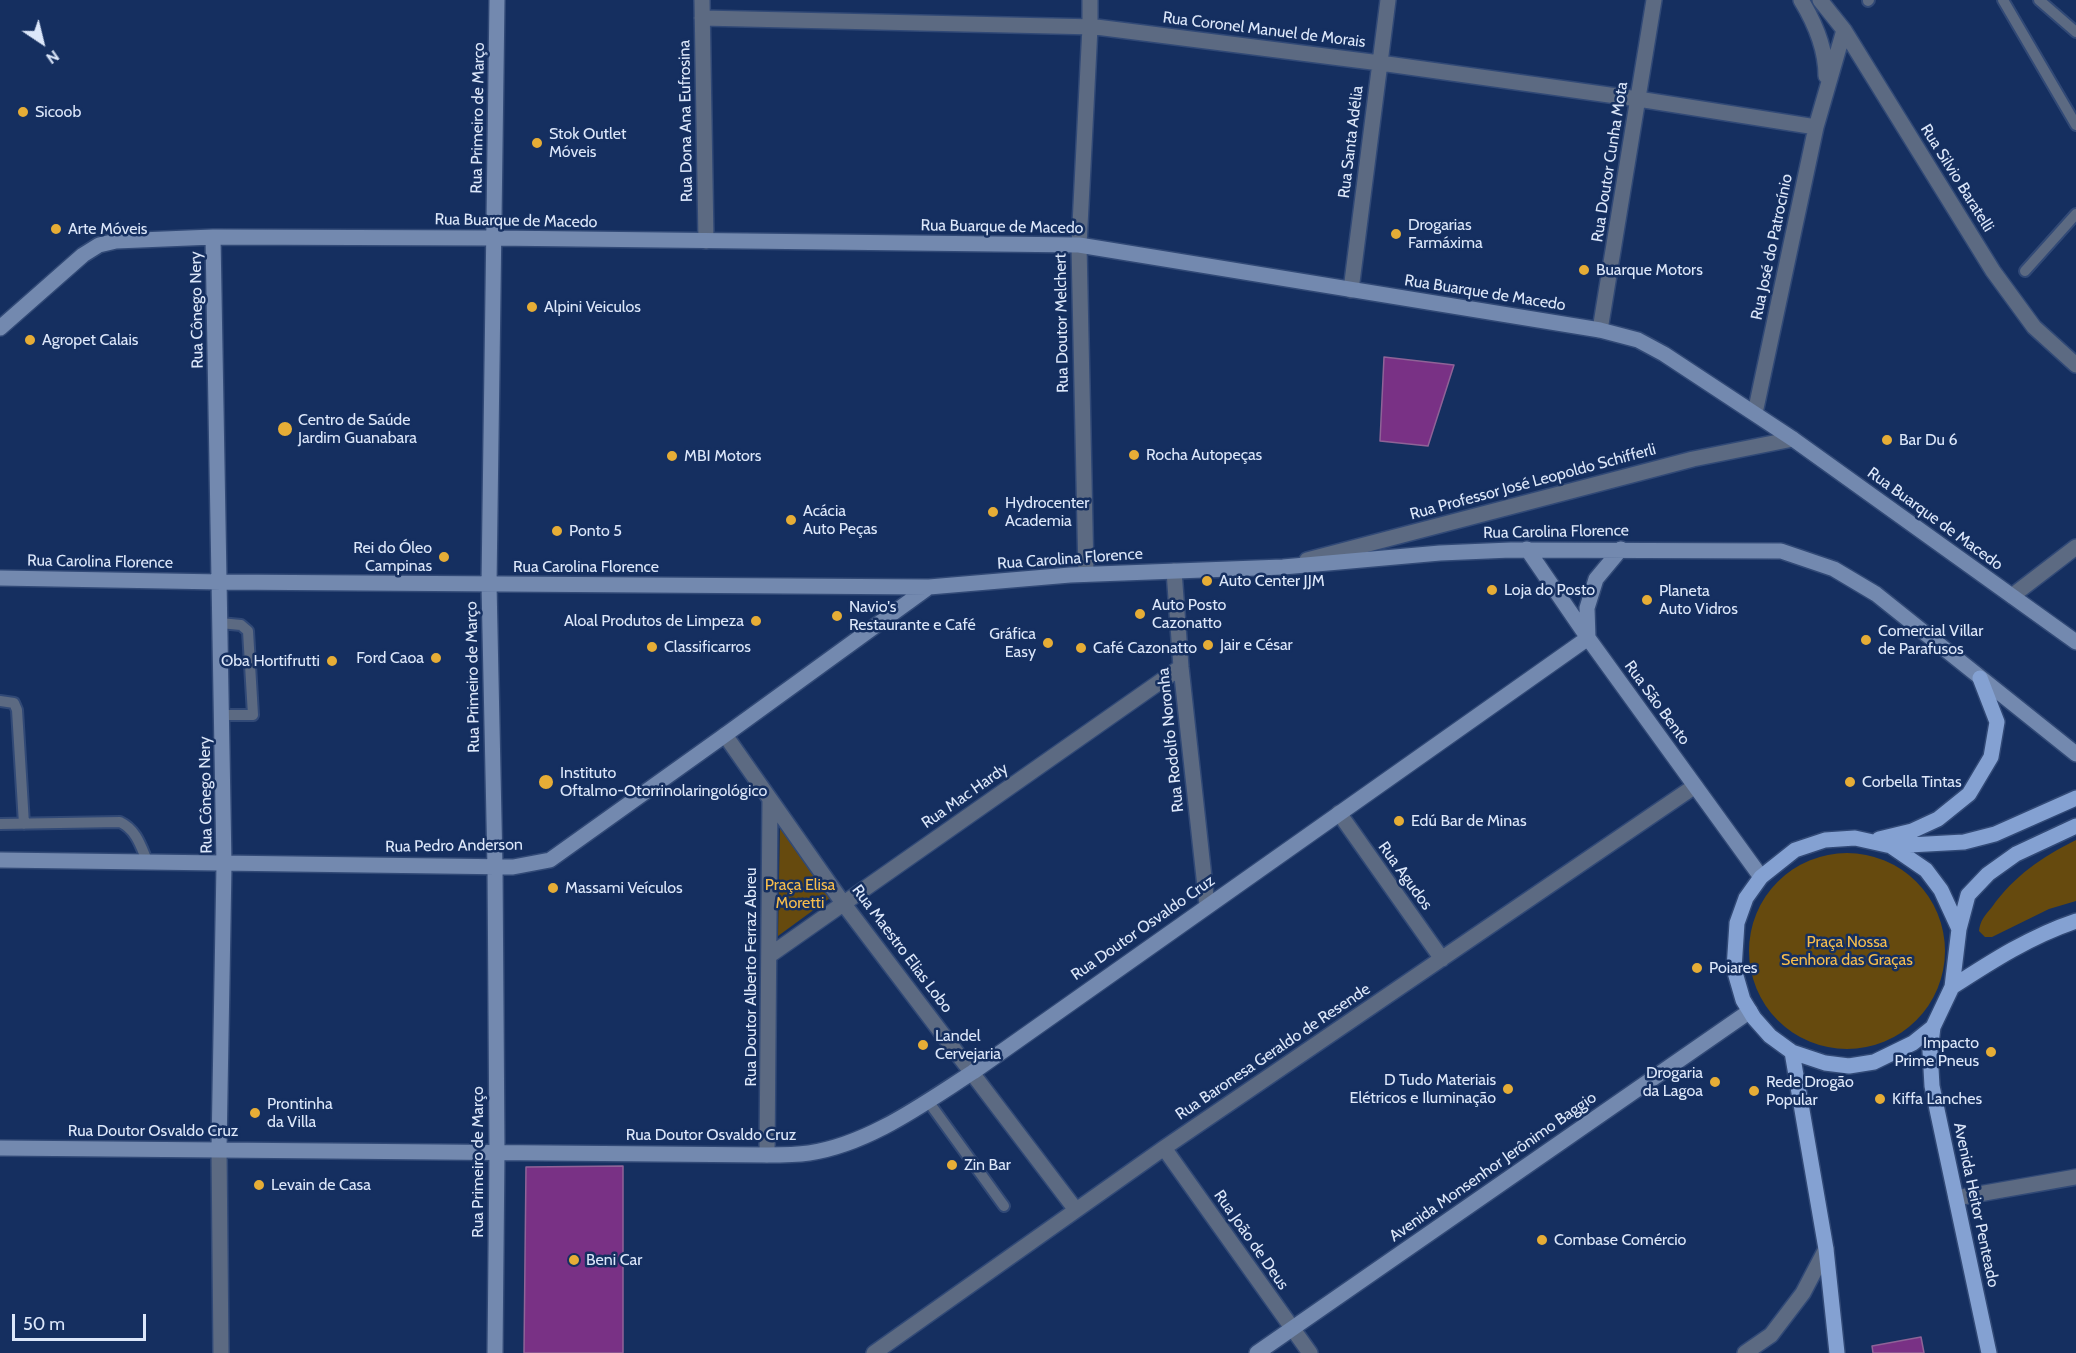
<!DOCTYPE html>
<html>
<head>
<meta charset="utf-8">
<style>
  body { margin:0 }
  #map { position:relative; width:2076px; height:1353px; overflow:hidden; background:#152f60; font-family:Cabin,sans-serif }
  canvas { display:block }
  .north { position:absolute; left:12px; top:12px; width:60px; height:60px; -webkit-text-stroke:4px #152f60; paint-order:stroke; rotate:145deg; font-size:16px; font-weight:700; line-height:24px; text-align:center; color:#dce7fa }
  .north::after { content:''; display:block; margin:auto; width:21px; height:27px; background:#dce7fa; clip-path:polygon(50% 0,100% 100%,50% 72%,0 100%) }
  .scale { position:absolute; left:12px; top:1314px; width:134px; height:27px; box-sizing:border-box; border:3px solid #dce7fa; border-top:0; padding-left:8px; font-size:18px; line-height:21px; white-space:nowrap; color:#dce7fa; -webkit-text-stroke:4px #152f60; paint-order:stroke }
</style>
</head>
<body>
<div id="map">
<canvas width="2076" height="1353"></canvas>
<div class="north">N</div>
<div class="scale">50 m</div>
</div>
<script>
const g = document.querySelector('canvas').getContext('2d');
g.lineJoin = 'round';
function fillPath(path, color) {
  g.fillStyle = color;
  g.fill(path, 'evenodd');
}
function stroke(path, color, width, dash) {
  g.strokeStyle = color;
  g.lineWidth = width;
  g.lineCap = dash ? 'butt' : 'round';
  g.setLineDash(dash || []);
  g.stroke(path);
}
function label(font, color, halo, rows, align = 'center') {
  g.font = font + ' Cabin,sans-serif';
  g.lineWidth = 5;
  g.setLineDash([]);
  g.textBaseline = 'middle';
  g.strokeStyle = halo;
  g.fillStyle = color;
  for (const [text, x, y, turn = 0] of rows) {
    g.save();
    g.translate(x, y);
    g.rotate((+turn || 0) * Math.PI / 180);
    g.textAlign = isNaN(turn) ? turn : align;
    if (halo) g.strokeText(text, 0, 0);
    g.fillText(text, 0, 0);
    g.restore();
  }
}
const green = new Path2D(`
  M 780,826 L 830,898 L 778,936 Z
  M 2076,840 L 2076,901 L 2049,909 L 1992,937 L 1985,937 L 1979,931 C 1980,921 1985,915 1992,907 C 2014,876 2042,857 2076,840 Z
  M1749 951a98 98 0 1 1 196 0a98 98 0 1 1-196 0Z`);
const building = new Path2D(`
  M 1384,357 L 1454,365 L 1428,446 L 1380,441 Z
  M 623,1166 L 623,1353 L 524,1353 L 526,1167 Z
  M 1921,1337 L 1924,1353 L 1873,1353 L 1872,1346 Z`);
const lane = new Path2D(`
  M 2003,0 L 2076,125
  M 2039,0 L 2076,32
  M 1868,1 L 1869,0
  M 2025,271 L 2076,214
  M 220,623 L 241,625 L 248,631 L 253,715 L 223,715
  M 0,701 L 14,703 L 17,710 L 24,824
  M 0,824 L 120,822 C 137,830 141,847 148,863
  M 928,1101 L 1004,1206`);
const street = new Path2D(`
  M 702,0 L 706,241
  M 1801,0 C 1815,23 1826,49 1826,76
  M 1820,0 L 1844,30 L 1993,271 L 2034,327 L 2076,365
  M 702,18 L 1096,27 L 1380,63 L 1638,99 L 1816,127
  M 1351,290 L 1388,0
  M 1600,330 L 1654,0
  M 1755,413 L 1816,127 L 1844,30
  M 1307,560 L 1693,459 L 1793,439
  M 1174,571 L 1181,667 L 1207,905
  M 1086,574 L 1079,245 L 1090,27 L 1090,0
  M 2012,596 L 2076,547
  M 725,735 L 843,903 L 1076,1210
  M 1339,813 L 1442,959
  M 770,955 L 1181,667
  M 1164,1148 L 1310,1353
  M 219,1149 L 221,1353
  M 767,1155 L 770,800
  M 1956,1198 L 2076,1177
  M 874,1353 L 1164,1148 L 1695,786
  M 1745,1353 L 1771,1335 L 1803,1293 L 1826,1249`);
const secondary = new Path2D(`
  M 213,237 L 224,865 L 219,1149
  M 0,328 L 83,255 L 99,245 L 116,241 L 213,237 L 495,238 L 1079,245 L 1600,330 L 1638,340 L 1664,354 L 1793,439 L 2076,642
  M 1527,549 L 1588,638 L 1761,877
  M 0,578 L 221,582 L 929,587 L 1070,575 L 1283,567 L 1440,553 L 1511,550 L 1781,551 L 1834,569 L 1876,594 L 2076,754
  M 1588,638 L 1587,608 L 1596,579 L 1621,549
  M 0,860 L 513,867 L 550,860 L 725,735 L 929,587
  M 0,1148 L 767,1155 C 781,1155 795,1155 809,1153 C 869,1144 923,1104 973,1072 L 1588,638
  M 495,1353 L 497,1152 L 495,867 L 489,584 L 497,0
  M 1257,1353 L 1750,1011`);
const primary = new Path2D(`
  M 2076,798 L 1995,834 L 1964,842 L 1891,846 L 1855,838 L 1825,840 L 1795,850 L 1761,877 L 1746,898 L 1737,923 L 1734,969 L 1743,1000 L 1754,1018 L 1770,1036 L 1792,1052 L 1825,1063 L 1849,1066 L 1874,1062 L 1913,1043 L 1933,1027 L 1952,987 L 1959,929 L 1968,895 L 1988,874 L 2016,854 L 2076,826
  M 1879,839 L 1912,831 L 1938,819 L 1969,794 L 1991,757 L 1997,722 L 1980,678
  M 1891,846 L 1926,870 L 1941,890 L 1959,929
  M 1952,987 C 1992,961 2031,936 2076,921
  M 1933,1027 L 1930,1051 L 1932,1086 L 1989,1353
  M 1792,1052 L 1826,1249 L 1837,1353`);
const markers = [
  [23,112,6,"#e6ad36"],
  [537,143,6,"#e6ad36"],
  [56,229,6,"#e6ad36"],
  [1396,234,6,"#e6ad36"],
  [1584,270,6,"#e6ad36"],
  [532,307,6,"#e6ad36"],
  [30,340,6,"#e6ad36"],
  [285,429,8,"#e6ad36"],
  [1887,440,6,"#e6ad36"],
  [1134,455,6,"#e6ad36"],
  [672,456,6,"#e6ad36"],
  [993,512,6,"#e6ad36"],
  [791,520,6,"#e6ad36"],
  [557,531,6,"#e6ad36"],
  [444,557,6,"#e6ad36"],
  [1207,581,6,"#e6ad36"],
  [1492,590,6,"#e6ad36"],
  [1647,600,6,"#e6ad36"],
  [1140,614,6,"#e6ad36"],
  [837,616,6,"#e6ad36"],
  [756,621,6,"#e6ad36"],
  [1866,640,6,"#e6ad36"],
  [1048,643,6,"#e6ad36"],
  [1208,645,6,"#e6ad36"],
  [652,647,6,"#e6ad36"],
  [1081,648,6,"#e6ad36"],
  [436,658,6,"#e6ad36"],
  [332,661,6,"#e6ad36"],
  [546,782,8,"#e6ad36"],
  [1850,782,6,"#e6ad36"],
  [1399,821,6,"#e6ad36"],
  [553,888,6,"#e6ad36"],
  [1697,968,6,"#e6ad36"],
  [923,1045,6,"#e6ad36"],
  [1991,1052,6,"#e6ad36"],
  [1715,1082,6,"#e6ad36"],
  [1508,1089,6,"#e6ad36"],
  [1754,1091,6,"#e6ad36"],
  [1880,1099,6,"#e6ad36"],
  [255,1113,6,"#e6ad36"],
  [952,1165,6,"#e6ad36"],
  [259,1185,6,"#e6ad36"],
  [1542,1240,6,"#e6ad36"],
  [574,1260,6,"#e6ad36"]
];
const streetNames = [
  ["Rua Coronel Manuel de Morais",1264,30,7],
  ["Rua Primeiro de Março",478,118,-89],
  ["Rua Dona Ana Eufrosina",686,121,-91],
  ["Rua Santa Adélia",1351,142,-83],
  ["Rua Doutor Cunha Mota",1610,162,-81],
  ["Rua Silvio Baratelli",1957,178,58],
  ["Rua Buarque de Macedo",516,221,1],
  ["Rua Buarque de Macedo",1002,227,1],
  ["Rua José do Patrocínio",1772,247,-78],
  ["Rua Buarque de Macedo",1485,293,9],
  ["Rua Cônego Nery",197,310,-91],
  ["Rua Doutor Melchert",1062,323,-91],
  ["Rua Professor José Leopoldo Schifferli",1533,482,-15],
  ["Rua Buarque de Macedo",1935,519,36],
  ["Rua Carolina Florence",1556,532,-1],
  ["Rua Carolina Florence",1070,559,-4],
  ["Rua Carolina Florence",100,562,1],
  ["Rua Carolina Florence",586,567],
  ["Rua Primeiro de Março",473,677,-91],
  ["Rua São Bento",1657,703,54],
  ["Rua Rodolfo Noronha",1171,740,-96],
  ["Rua Cônego Nery",206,795,-91],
  ["Rua Mac Hardy",965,796,-35],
  ["Rua Pedro Anderson",454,846,-1],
  ["Rua Agudos",1405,876,54],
  ["Rua Doutor Osvaldo Cruz",1143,928,-35],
  ["Rua Maestro Elias Lobo",902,949,53],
  ["Rua Doutor Alberto Ferraz Abreu",751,977,-90],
  ["Rua Baronesa Geraldo de Resende",1273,1052,-34],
  ["Rua Doutor Osvaldo Cruz",153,1131],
  ["Rua Doutor Osvaldo Cruz",711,1135],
  ["Rua Primeiro de Março",478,1162,-90],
  ["Avenida Monsenhor Jerônimo Baggio",1493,1167,-35],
  ["Avenida Heitor Penteado",1976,1205,78],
  ["Rua João de Deus",1251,1240,55]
];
const poiNames = [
  ["Sicoob",35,112],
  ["Stok Outlet",549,134],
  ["Móveis",549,152],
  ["Drogarias",1408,225],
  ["Farmáxima",1408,243],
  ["Arte Móveis",68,229],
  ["Buarque Motors",1596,270],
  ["Alpini Veiculos",544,307],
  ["Agropet Calais",42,340],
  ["Centro de Saúde",298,420],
  ["Jardim Guanabara",298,438],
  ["Bar Du 6",1899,440],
  ["Rocha Autopeças",1146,455],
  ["MBI Motors",684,456],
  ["Hydrocenter",1005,503],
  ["Academia",1005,521],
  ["Acácia",803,511],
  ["Auto Peças",803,529],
  ["Ponto 5",569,531],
  ["Rei do Óleo",432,548,"right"],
  ["Campinas",432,566,"right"],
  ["Auto Center JJM",1219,581],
  ["Loja do Posto",1504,590],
  ["Planeta",1659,591],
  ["Auto Vidros",1659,609],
  ["Auto Posto",1152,605],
  ["Cazonatto",1152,623],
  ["Navio's",849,607],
  ["Restaurante e Café",849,625],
  ["Aloal Produtos de Limpeza",744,621,"right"],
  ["Comercial Villar",1878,631],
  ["de Parafusos",1878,649],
  ["Gráfica",1036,634,"right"],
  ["Easy",1036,652,"right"],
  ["Jair e César",1220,645],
  ["Classificarros",664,647],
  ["Café Cazonatto",1093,648],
  ["Ford Caoa",424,658,"right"],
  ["Oba Hortifrutti",320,661,"right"],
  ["Instituto",560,773],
  ["Oftalmo-Otorrinolaringológico",560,791],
  ["Corbella Tintas",1862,782],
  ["Edú Bar de Minas",1411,821],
  ["Massami Veículos",565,888],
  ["Poiares",1709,968],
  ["Landel",935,1036],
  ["Cervejaria",935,1054],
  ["Impacto",1979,1043,"right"],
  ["Prime Pneus",1979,1061,"right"],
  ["Drogaria",1703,1073,"right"],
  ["da Lagoa",1703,1091,"right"],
  ["D Tudo Materiais",1496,1080,"right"],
  ["Elétricos e Iluminação",1496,1098,"right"],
  ["Rede Drogão",1766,1082],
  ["Popular",1766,1100],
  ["Kiffa Lanches",1892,1099],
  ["Prontinha",267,1104],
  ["da Villa",267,1122],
  ["Zin Bar",964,1165],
  ["Levain de Casa",271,1185],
  ["Combase Comércio",1554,1240],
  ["Beni Car",586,1260]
];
const parkNames = [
  ["Praça Elisa",800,885],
  ["Moretti",800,903],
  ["Praça Nossa",1847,942],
  ["Senhora das Graças",1847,960]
];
fillPath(green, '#664a0e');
fillPath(building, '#793185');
stroke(building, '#8f6397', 1.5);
stroke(lane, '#314976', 14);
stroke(street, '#314976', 18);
stroke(secondary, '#314976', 18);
stroke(primary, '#314976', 18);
stroke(lane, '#5c6a82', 10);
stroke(street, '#5c6a82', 15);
stroke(secondary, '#7389af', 15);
stroke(primary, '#84a1d2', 15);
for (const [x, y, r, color] of markers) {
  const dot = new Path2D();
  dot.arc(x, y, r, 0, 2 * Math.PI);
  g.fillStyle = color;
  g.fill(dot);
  stroke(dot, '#152f60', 2);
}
label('16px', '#dce7fa', '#152f60', streetNames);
label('16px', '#dce7fa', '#152f60', poiNames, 'left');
label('16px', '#f7bd4c', '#152f60', parkNames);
</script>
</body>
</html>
